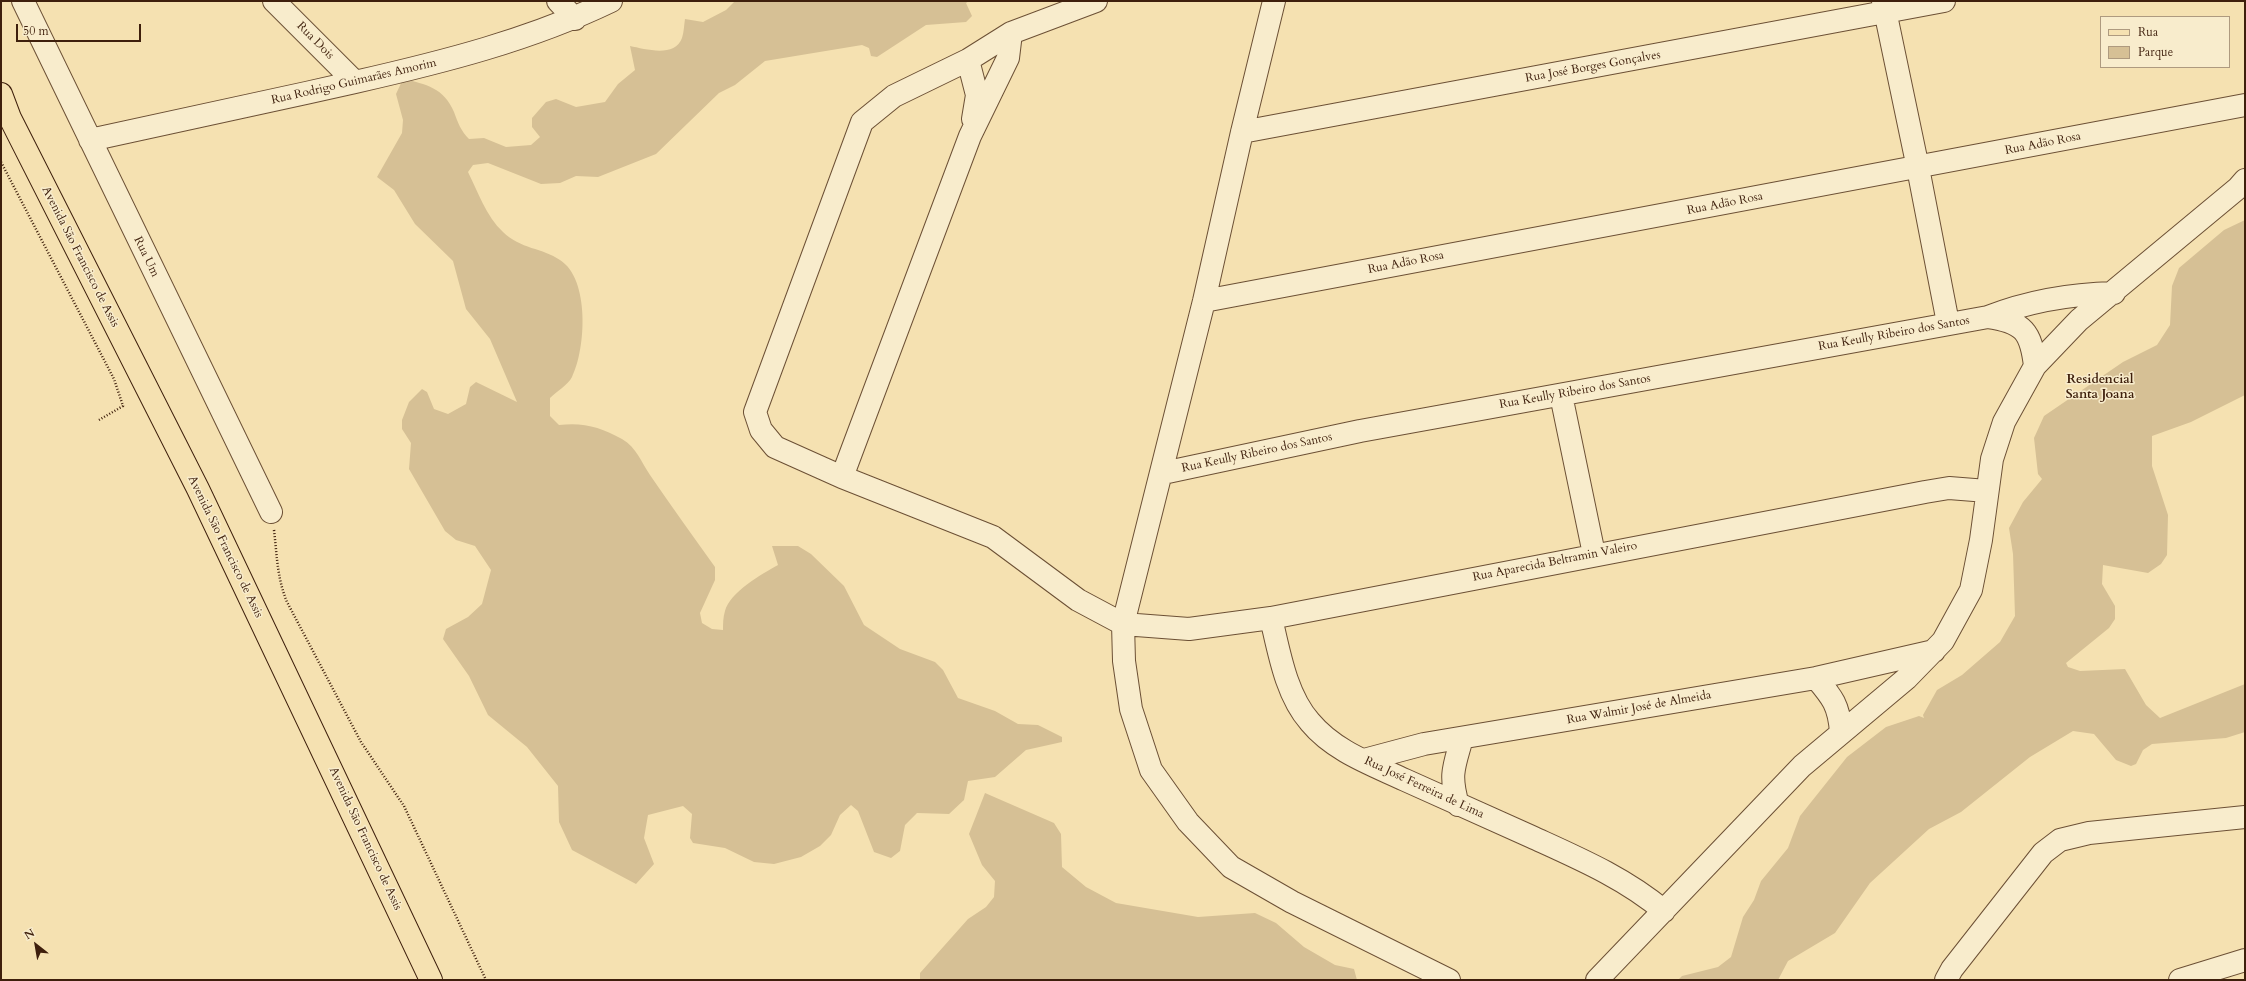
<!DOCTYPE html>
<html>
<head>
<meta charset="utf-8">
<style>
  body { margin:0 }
  #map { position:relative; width:2246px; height:981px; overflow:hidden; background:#f5e1b1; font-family:Cardo,serif }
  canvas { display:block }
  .frame { position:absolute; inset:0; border:2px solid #3e1f0c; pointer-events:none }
  .legend { position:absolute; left:2100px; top:16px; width:130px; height:52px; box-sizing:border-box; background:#f8eccc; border:1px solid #ae9a7f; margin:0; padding:5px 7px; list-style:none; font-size:12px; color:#3e1f0c }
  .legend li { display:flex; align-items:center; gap:8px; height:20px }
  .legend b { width:20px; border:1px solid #ae9a7f }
  .north { position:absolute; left:16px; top:925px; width:40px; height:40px; -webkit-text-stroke:3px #f8eccc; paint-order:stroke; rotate:329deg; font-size:11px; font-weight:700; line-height:16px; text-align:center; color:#3e1f0c }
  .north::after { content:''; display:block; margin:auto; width:14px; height:18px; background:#3e1f0c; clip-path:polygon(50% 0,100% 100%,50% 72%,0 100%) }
  .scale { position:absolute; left:16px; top:24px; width:125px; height:18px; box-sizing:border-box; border:2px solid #3e1f0c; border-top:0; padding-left:5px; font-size:12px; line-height:14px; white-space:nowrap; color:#3e1f0c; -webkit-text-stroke:3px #f8eccc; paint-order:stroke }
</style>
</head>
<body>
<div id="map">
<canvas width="2246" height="981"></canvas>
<div class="frame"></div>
<ul class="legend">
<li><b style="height:5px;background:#f5e1b1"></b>Rua</li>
<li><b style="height:11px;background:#d6c095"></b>Parque</li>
</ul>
<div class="north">N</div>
<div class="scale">50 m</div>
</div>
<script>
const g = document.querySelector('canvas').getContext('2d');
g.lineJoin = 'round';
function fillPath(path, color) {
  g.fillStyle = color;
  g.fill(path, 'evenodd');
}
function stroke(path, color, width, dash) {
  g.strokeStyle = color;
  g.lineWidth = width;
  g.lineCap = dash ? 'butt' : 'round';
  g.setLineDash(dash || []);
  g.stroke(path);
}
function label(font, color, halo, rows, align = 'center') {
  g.font = font + ' Cardo,serif';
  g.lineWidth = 3;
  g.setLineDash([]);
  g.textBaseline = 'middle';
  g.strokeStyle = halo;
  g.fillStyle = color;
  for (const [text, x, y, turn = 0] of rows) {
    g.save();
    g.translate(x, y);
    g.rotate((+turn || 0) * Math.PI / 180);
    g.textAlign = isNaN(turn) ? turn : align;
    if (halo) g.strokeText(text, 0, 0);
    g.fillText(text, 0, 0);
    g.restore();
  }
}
const green = new Path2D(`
  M 735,1 L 969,1 L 966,3 L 972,16 L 966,22 L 926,25 L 877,57 L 871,56 L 869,48 L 862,45 L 765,61 L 735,85 L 719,93 L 656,154 L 598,177 L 576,176 L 560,183 L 541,184 L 488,163 L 473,165 L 468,172 C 478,192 486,216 503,232 C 520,249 543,248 560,260 C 590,279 586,349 572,377 C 568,385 556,392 550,398 L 550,416 L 559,425 C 583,422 601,427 622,439 C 637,448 641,462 650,475 C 671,506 693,536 715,567 L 715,580 L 700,613 L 702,623 L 712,629 L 723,630 C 723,624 723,617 725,611 C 730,592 762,574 778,565 L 772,546 L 798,546 L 811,554 L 844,586 L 864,625 L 900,649 L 935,662 L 943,670 L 958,698 L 995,711 L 1018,724 L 1038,725 L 1062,737 L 1062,742 L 1026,750 L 995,777 L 968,781 L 964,800 L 949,814 L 917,813 L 905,825 L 900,851 L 891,858 L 874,852 L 858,811 L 851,805 L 840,815 L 831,835 L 820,846 L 801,857 L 774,864 L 754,862 L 725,848 L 693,843 L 690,838 L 692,814 L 683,806 L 648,815 L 644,838 L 654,864 L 636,884 L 572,850 L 559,822 L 558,786 L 527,747 L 488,715 L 469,676 L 443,639 L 446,629 L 468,617 L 482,604 L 491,570 L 475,546 L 456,540 L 445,531 L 409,469 L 411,443 L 402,429 L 402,420 L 409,402 L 422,389 L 427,392 L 434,409 L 448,414 L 466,404 L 470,387 L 476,382 L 517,402 L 490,339 L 466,309 L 453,261 L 415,224 L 394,190 L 377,177 L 402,133 L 403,120 L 396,94 L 403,79 C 426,84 444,88 454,112 C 458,123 461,131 469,139 L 484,138 L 506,147 L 531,145 L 540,137 L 532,127 L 532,118 L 546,102 L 556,99 L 576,107 L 605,102 L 618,84 L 635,70 L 630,46 C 645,49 675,58 682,38 C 684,32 684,25 685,19 L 703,22 L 726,10 Z
  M 2245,220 L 2245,395 L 2191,422 L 2152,436 L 2152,466 L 2168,515 L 2167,555 L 2161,564 L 2148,573 L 2103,565 L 2102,584 L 2115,606 L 2115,619 L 2109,628 L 2066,663 L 2068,667 L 2080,671 L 2125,669 L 2146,705 L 2160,718 L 2245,684 L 2245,732 L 2226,738 L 2152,744 L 2143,750 L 2136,764 L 2131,766 L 2116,760 L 2094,734 L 2073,731 L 2030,757 L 1961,812 L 1929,829 L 1870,883 L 1835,933 L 1788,961 L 1778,980 L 1678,980 L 1682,976 L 1718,967 L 1731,957 L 1743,917 L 1754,900 L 1761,881 L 1788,848 L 1800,816 L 1847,757 L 1886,727 L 1919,716 L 1924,718 L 1923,715 L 1937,690 L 1962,675 L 2000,642 L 2015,616 L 2013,554 L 2009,528 L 2023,502 L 2042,479 L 2038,474 L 2034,438 L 2044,416 L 2123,362 L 2157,345 L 2170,325 L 2172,286 L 2179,268 L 2224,230 Z
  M 985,793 L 1054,823 L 1061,834 L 1062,867 L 1086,887 L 1116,903 L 1198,917 L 1255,913 L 1276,923 L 1304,947 L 1335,965 L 1354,969 L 1357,980 L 920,980 L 920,973 L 968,919 L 986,907 L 994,897 L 995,881 L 982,865 L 969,834 Z`);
const path = new Path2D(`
  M 1,162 L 114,379 L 123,406 L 99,420
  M 274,530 C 277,555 277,578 287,602 L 361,742 L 404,806 L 486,980`);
const minor = new Path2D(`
  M 23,1 L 271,512
  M 274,1 L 355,82
  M 558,1 L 575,19
  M 1096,1 L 1011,33 L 968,60 L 894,96 L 862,122 L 755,412 L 761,430 L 775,447 L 842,477 L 993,537 L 1078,600 L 1123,624 L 1189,629 L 1271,618 L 1925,492 L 1949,488 L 1987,491
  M 1274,1 L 1242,132 L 1204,301 L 1123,624 L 1124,661 L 1131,709 L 1151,770 L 1188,822 L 1231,867 L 1292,902 L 1449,980
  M 1883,1 L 1918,168 L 1948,323
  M 968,60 L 977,95 L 973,119
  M 1242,132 L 1944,1
  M 90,140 C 179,121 267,102 355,82 C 443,62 530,40 611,1
  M 1204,301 L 2245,105
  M 1988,317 C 2024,322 2031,332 2035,366
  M 1561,395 L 1594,554
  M 1163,473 L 1360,431 L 1988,317 C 2029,301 2070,294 2114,293
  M 842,477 L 970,136 L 1008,58 L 1011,33
  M 1271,618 C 1279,652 1286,695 1310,722 C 1334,751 1371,764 1405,780 C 1447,799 1489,818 1532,837 C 1578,858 1625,878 1664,911
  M 1816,678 C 1832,697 1839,705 1841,732
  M 1364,760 L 1424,744 L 1816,678 L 1934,651
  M 1458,805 C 1449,774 1454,767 1462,738
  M 1597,980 L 1802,766 L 1907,678 L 1943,641 L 1971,590 L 1981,540 L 1992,459 L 2004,422 L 2035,366 L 2079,320 L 2238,188 L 2245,180
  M 1946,980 L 1952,969 L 2043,853 L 2060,840 L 2089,833 L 2245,817
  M 2180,980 L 2245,960`);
const major = new Path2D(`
  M 1,94 L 10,118 L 198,489 L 431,980`);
const streetNames = [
  ["Rua Dois",315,41,45],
  ["Rua José Borges Gonçalves",1593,67,-10],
  ["Rua Rodrigo Guimarães Amorim",354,82,-13],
  ["Rua Adão Rosa",2043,144,-11],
  ["Rua Adão Rosa",1725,204,-11],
  ["Avenida São Francisco de Assis",80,257,63],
  ["Rua Um",146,257,64],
  ["Rua Adão Rosa",1406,263,-11],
  ["Rua Keully Ribeiro dos Santos",1894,334,-10],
  ["Rua Keully Ribeiro dos Santos",1575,392,-10],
  ["Rua Keully Ribeiro dos Santos",1257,453,-12],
  ["Avenida São Francisco de Assis",225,547,64],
  ["Rua Aparecida Beltramin Valeiro",1555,562,-11],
  ["Rua Walmir José de Almeida",1639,708,-10],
  ["Rua José Ferreira de Lima",1424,788,25],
  ["Avenida São Francisco de Assis",365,839,65]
];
const neighbourhoodNames = [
  ["Residencial",2100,380],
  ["Santa Joana",2100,395]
];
fillPath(green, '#d6c095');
stroke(minor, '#6c5035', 24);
stroke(major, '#3e1f0c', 24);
stroke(path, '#3e1f0c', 2.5, [1, 2]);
stroke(minor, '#f8eccc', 22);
stroke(major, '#f5e1b1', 22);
label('12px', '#3e1f0c', '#f8eccc', streetNames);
label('bold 13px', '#3e1f0c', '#f8eccc', neighbourhoodNames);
</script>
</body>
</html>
